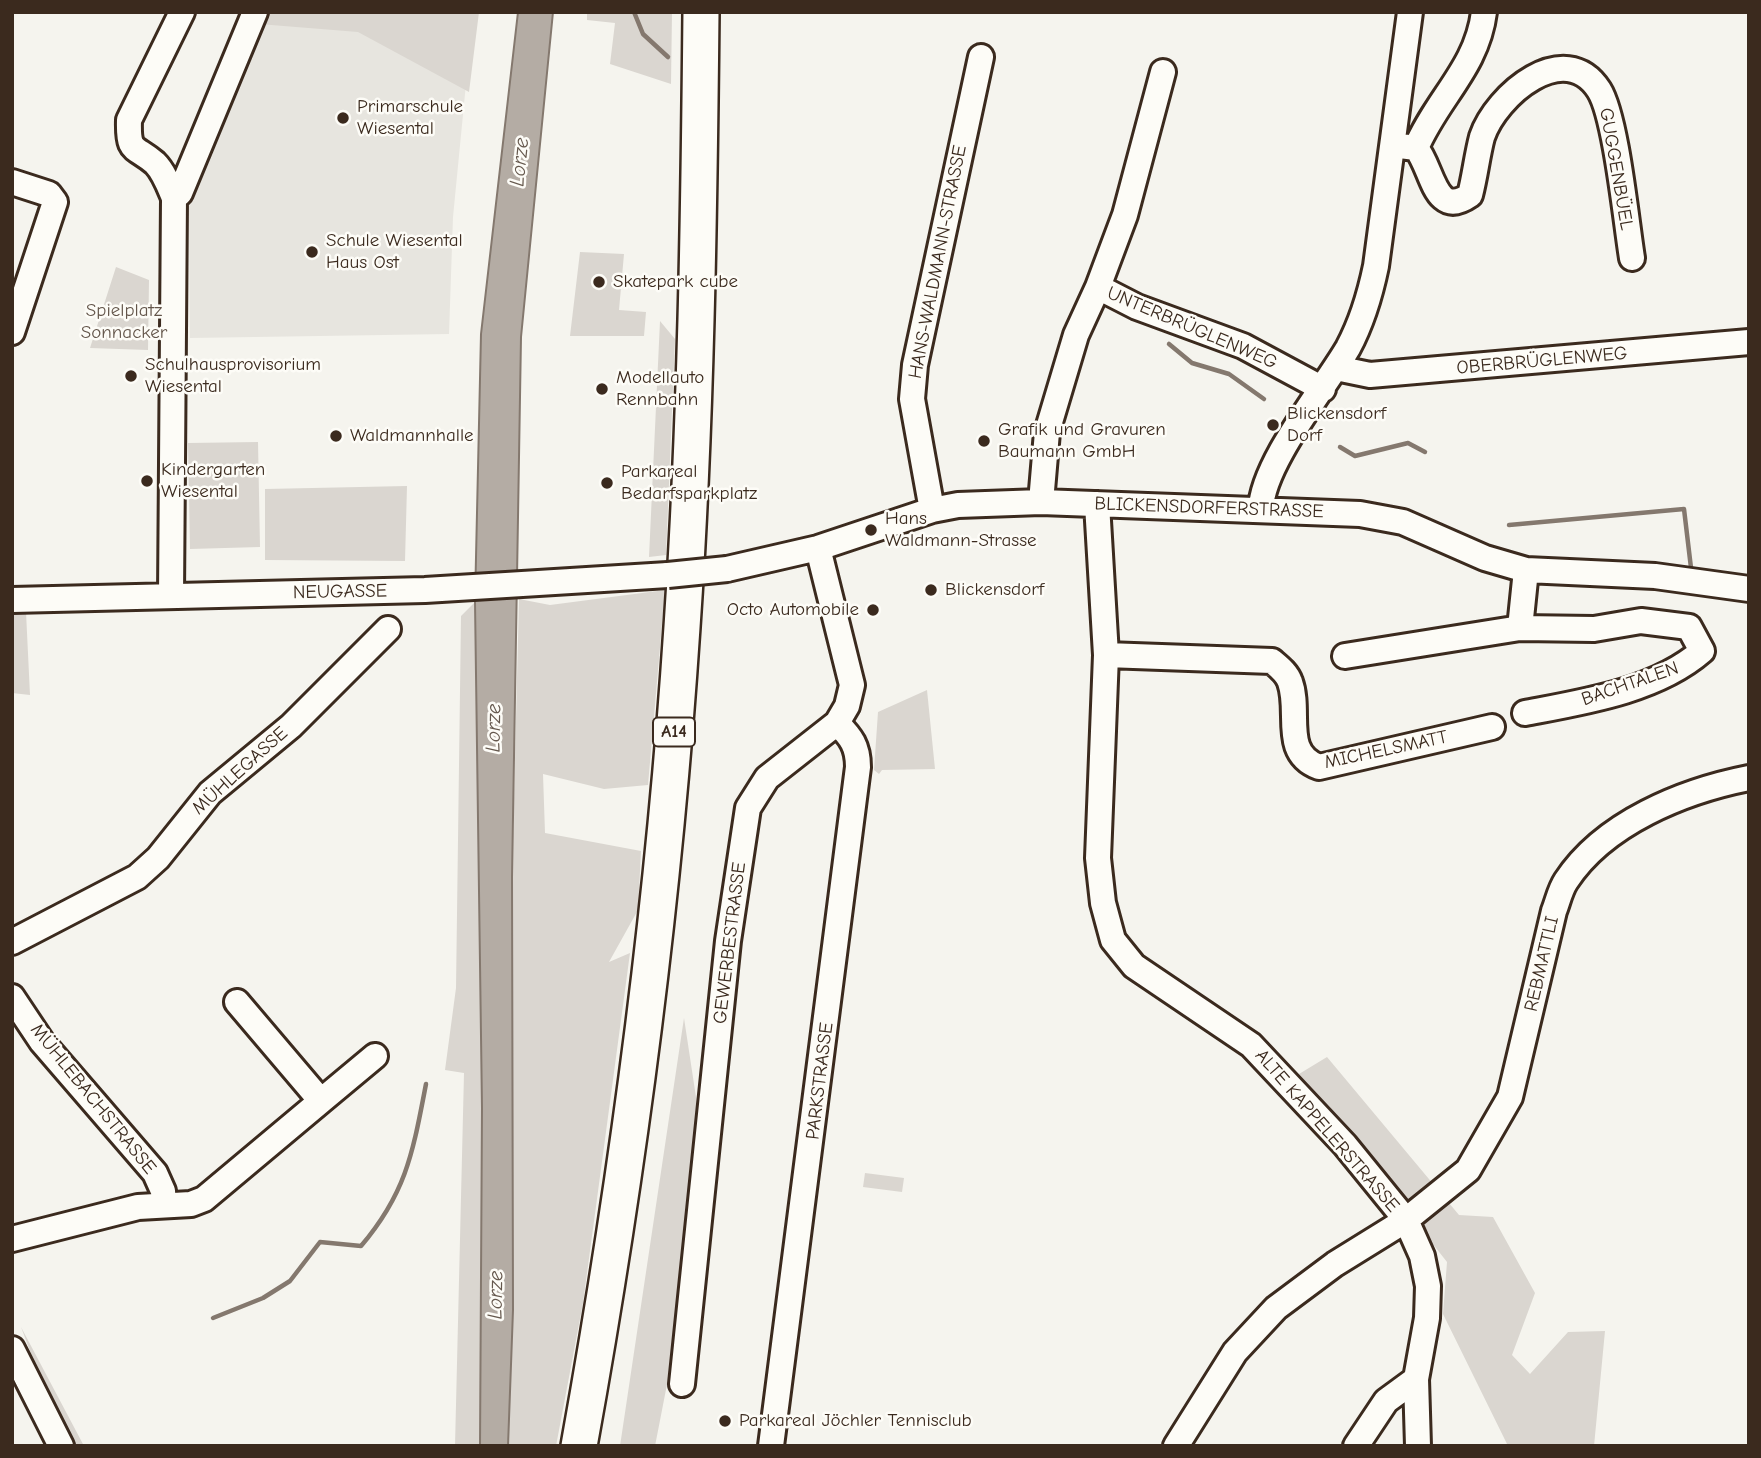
<!DOCTYPE html>
<html>
<head>
<meta charset="utf-8">
<style>
  body { margin:0 }
  #map { position:relative; width:1761px; height:1458px; overflow:hidden; background:#f5f4ee; font-family:"Comic Neue",sans-serif }
  canvas { display:block }
  .frame { position:absolute; inset:0; border:14px solid #3b2a1e; pointer-events:none }
</style>
</head>
<body>
<div id="map">
<canvas width="1761" height="1458"></canvas>
<div class="frame"></div>
</div>
<script>
const g = document.querySelector('canvas').getContext('2d');
g.lineJoin = 'round';
function fillPath(path, color) {
  g.fillStyle = color;
  g.fill(path, 'evenodd');
}
function stroke(path, color, width, dash) {
  g.strokeStyle = color;
  g.lineWidth = width;
  g.lineCap = dash ? 'butt' : 'round';
  g.setLineDash(dash || []);
  g.stroke(path);
}
function label(font, color, halo, rows, align = 'center') {
  g.font = font + ' "Comic Neue",sans-serif';
  g.lineWidth = 5;
  g.setLineDash([]);
  g.textBaseline = 'middle';
  g.strokeStyle = halo;
  g.fillStyle = color;
  for (const [text, x, y, turn = 0] of rows) {
    g.save();
    g.translate(x, y);
    g.rotate((+turn || 0) * Math.PI / 180);
    g.textAlign = isNaN(turn) ? turn : align;
    if (halo) g.strokeText(text, 0, 0);
    g.fillText(text, 0, 0);
    g.restore();
  }
}
const built = new Path2D(`
  M 268,12 L 473,12 L 453,217 L 449,334 L 190,338 L 189,206 L 256,29 Z`);
const green = new Path2D(`
  M 265,12 L 479,12 L 469,92 L 358,32 L 259,24 Z
  M 587,12 L 672,12 L 671,84 L 610,64 L 615,23 L 587,20 Z
  M 580,252 L 624,254 L 619,310 L 646,312 L 644,336 L 570,336 Z
  M 116,267 L 149,280 L 148,350 L 90,348 Z
  M 660,321 L 675,339 L 666,555 L 649,557 Z
  M 258,442 L 260,547 L 190,549 L 188,443 Z
  M 407,486 L 405,561 L 265,560 L 265,489 Z
  M 665,590 L 648,785 L 604,789 L 543,774 L 545,833 L 641,851 L 638,910 L 609,962 L 630,953 L 583,1303 L 556,1446 L 508,1446 L 513,1310 L 512,877 L 519,599 L 550,605 Z
  M 475,602 L 482,1108 L 480,1446 L 455,1446 L 464,1073 L 445,1070 L 456,988 L 461,616 Z
  M 12,612 L 26,612 L 30,695 L 12,693 Z
  M 927,690 L 935,769 L 882,770 L 879,774 L 874,770 L 878,712 Z
  M 684,1018 L 699,1117 L 670,1369 L 655,1446 L 620,1446 Z
  M 1327,1057 L 1459,1215 L 1493,1217 L 1535,1293 L 1512,1355 L 1530,1374 L 1568,1332 L 1605,1331 L 1594,1446 L 1508,1446 L 1443,1314 L 1447,1262 L 1299,1074 Z
  M 865,1173 L 904,1178 L 902,1192 L 863,1187 Z
  M 21,1327 L 84,1446 L 75,1446 L 45,1391 Z`);
const water = new Path2D(`
  M 518,12 L 553,12 L 521,337 L 512,877 L 513,1310 L 508,1446 L 480,1446 L 482,1108 L 475,602 L 481,334 Z`);
const stream = new Path2D(`
  M 634,12 L 643,34 L 668,57
  M 1169,344 L 1192,363 L 1229,374 L 1264,399
  M 1340,447 L 1355,456 L 1408,443 L 1425,452
  M 1509,525 L 1684,509 L 1691,568
  M 213,1318 L 263,1298 L 290,1281 L 320,1242 L 361,1246 C 407,1192 413,1151 426,1084`);
const minor = new Path2D(`
  M 1163,72 L 1125,215 L 1098,287 L 1137,307 L 1243,346 L 1323,389
  M 1400,146 L 1416,148 C 1437,98 1477,68 1484,12
  M 1416,148 C 1433,168 1434,220 1470,195 C 1475,176 1477,156 1482,137 C 1496,95 1565,37 1599,90 C 1616,117 1626,221 1632,258
  M 12,182 L 49,194 L 55,202 L 12,332
  M 174,198 L 180,193 L 255,12
  M 1336,368 L 1370,375 L 1749,342
  M 1041,502 L 1047,432 L 1076,335 L 1098,287
  M 1097,504 L 1106,655 L 1098,858 L 1103,903 L 1113,940 L 1134,966 L 1251,1045 L 1345,1145 L 1406,1220 L 1422,1256 L 1428,1286 L 1427,1318 L 1416,1379 L 1418,1446
  M 1261,509 C 1262,464 1324,389 1348,348 C 1362,322 1370,295 1376,266 L 1410,12
  M 932,510 L 912,399 L 915,365 L 981,57
  M 727,569 L 818,548 L 932,510 L 958,505 L 1041,502 L 1360,514 L 1403,522 L 1485,558 L 1526,570 L 1655,576 L 1749,589
  M 171,596 L 174,198 C 169,186 164,172 155,163 C 134,145 128,154 129,120 L 182,12
  M 12,600 L 425,590 L 668,575
  M 1106,655 L 1272,661 C 1279,667 1287,673 1290,682 C 1301,712 1281,753 1319,767 L 1492,727
  M 1345,656 L 1520,628
  M 1525,713 C 1583,702 1656,691 1702,651 L 1689,627 L 1641,621 L 1594,629 L 1520,628 L 1526,570
  M 12,942 L 137,877 L 158,858 L 210,793 L 291,726 L 388,629
  M 12,997 L 42,1042 L 155,1173 L 163,1191 L 164,1205
  M 321,1101 L 375,1056
  M 12,1239 L 138,1207 L 191,1204 L 204,1199 L 321,1101 L 237,1002
  M 12,1349 L 61,1446
  M 682,1384 L 728,941 L 748,808 L 767,778 L 837,723 L 847,706 L 852,685 L 818,548
  M 771,1446 L 858,767 C 858,746 851,737 837,723
  M 1176,1446 L 1235,1352 L 1276,1308 L 1335,1264 L 1406,1220 L 1468,1170 L 1510,1097 L 1554,911 C 1558,901 1560,890 1566,881 C 1604,823 1683,791 1749,778
  M 1356,1446 L 1386,1401 L 1416,1379`);
const highway = new Path2D(`
  M 579,1446 C 628,1175 664,902 682,627 C 696,422 699,217 701,12`);
const minorBridge = new Path2D(`
  M 668,575 L 727,569`);
const markers = [
  [343,118,7,"#3b2a1e"],
  [312,252,7,"#3b2a1e"],
  [599,282,7,"#3b2a1e"],
  [131,376,7,"#3b2a1e"],
  [602,389,7,"#3b2a1e"],
  [1273,425,7,"#3b2a1e"],
  [336,436,7,"#3b2a1e"],
  [984,441,7,"#3b2a1e"],
  [147,481,7,"#3b2a1e"],
  [607,483,7,"#3b2a1e"],
  [871,530,7,"#3b2a1e"],
  [931,590,7,"#3b2a1e"],
  [873,610,7,"#3b2a1e"],
  [725,1421,7,"#3b2a1e"]
];
const shields = [
  [674,732,42]
];
const shieldNames = [
  ["A14",674,732]
];
const poiNames = [
  ["Primarschule",357,107],
  ["Wiesental",357,129],
  ["Schule Wiesental",326,241],
  ["Haus Ost",326,263],
  ["Skatepark cube",613,282],
  ["Schulhausprovisorium",145,365],
  ["Wiesental",145,387],
  ["Modellauto",616,378],
  ["Rennbahn",616,400],
  ["Blickensdorf",1287,414],
  ["Dorf",1287,436],
  ["Grafik und Gravuren",998,430],
  ["Baumann GmbH",998,452],
  ["Waldmannhalle",350,436],
  ["Kindergarten",161,470],
  ["Wiesental",161,492],
  ["Parkareal",621,472],
  ["Bedarfsparkplatz",621,494],
  ["Hans",885,519],
  ["Waldmann-Strasse",885,541],
  ["Blickensdorf",945,590],
  ["Octo Automobile",859,610,"right"],
  ["Parkareal Jöchler Tennisclub",739,1421]
];
const streetNames = [
  ["GUGGENBÜEL",1616,169,80],
  ["HANS-WALDMANN-STRASSE",938,262,-79],
  ["UNTERBRÜGLENWEG",1192,328,23],
  ["OBERBRÜGLENWEG",1542,361,-5],
  ["BLICKENSDORFERSTRASSE",1209,508,2],
  ["NEUGASSE",340,592,-1],
  ["BACHTALEN",1630,684,-19],
  ["MICHELSMATT",1386,750,-12],
  ["MÜHLEGASSE",240,771,-42],
  ["GEWERBESTRASSE",730,943,-83],
  ["REBMATTLI",1542,964,-77],
  ["PARKSTRASSE",820,1081,-83],
  ["MÜHLEBACHSTRASSE",93,1099,51],
  ["ALTE KAPPELERSTRASSE",1327,1131,49]
];
const parkNames = [
  ["Spielplatz",124,311],
  ["Sonnacker",124,333]
];
const waterNames = [
  ["Lorze",520,162,-84],
  ["Lorze",494,728,-89],
  ["Lorze",496,1295,-89]
];
fillPath(built, '#e7e5df');
fillPath(green, '#dad6d0');
fillPath(water, '#b4aca4');
stroke(water, '#84786e', 2);
stroke(stream, '#84786e', 4.5);
stroke(minor, '#3b2a1e', 30);
stroke(highway, '#3b2a1e', 40);
stroke(minor, '#fdfcf7', 24);
stroke(highway, '#fdfcf7', 35);
stroke(minorBridge, '#3b2a1e', 30, []);
stroke(minorBridge, '#fdfcf7', 24);
for (const [x, y, r, color] of markers) {
  const dot = new Path2D();
  dot.arc(x, y, r, 0, 2 * Math.PI);
  g.fillStyle = color;
  g.fill(dot);
  stroke(dot, '#fdfcf7', 2.5);
}
for (const [x, y, w] of shields) {
  const box = new Path2D();
  box.roundRect(x - w / 2, y - 14.5, w, 29, 5);
  g.fillStyle = '#fdfcf7';
  g.fill(box);
  stroke(box, '#3b2a1e', 2);
}
label('bold 18px', '#3b2a1e', null, shieldNames);
label('19px', '#3b2a1e', '#fdfcf7', poiNames, 'left');
label('19px', '#3b2a1e', '#fdfcf7', streetNames);
label('19px', '#63554a', '#fdfcf7', parkNames);
label('italic 21px', '#65584d', '#fdfcf7', waterNames);
</script>
</body>
</html>
